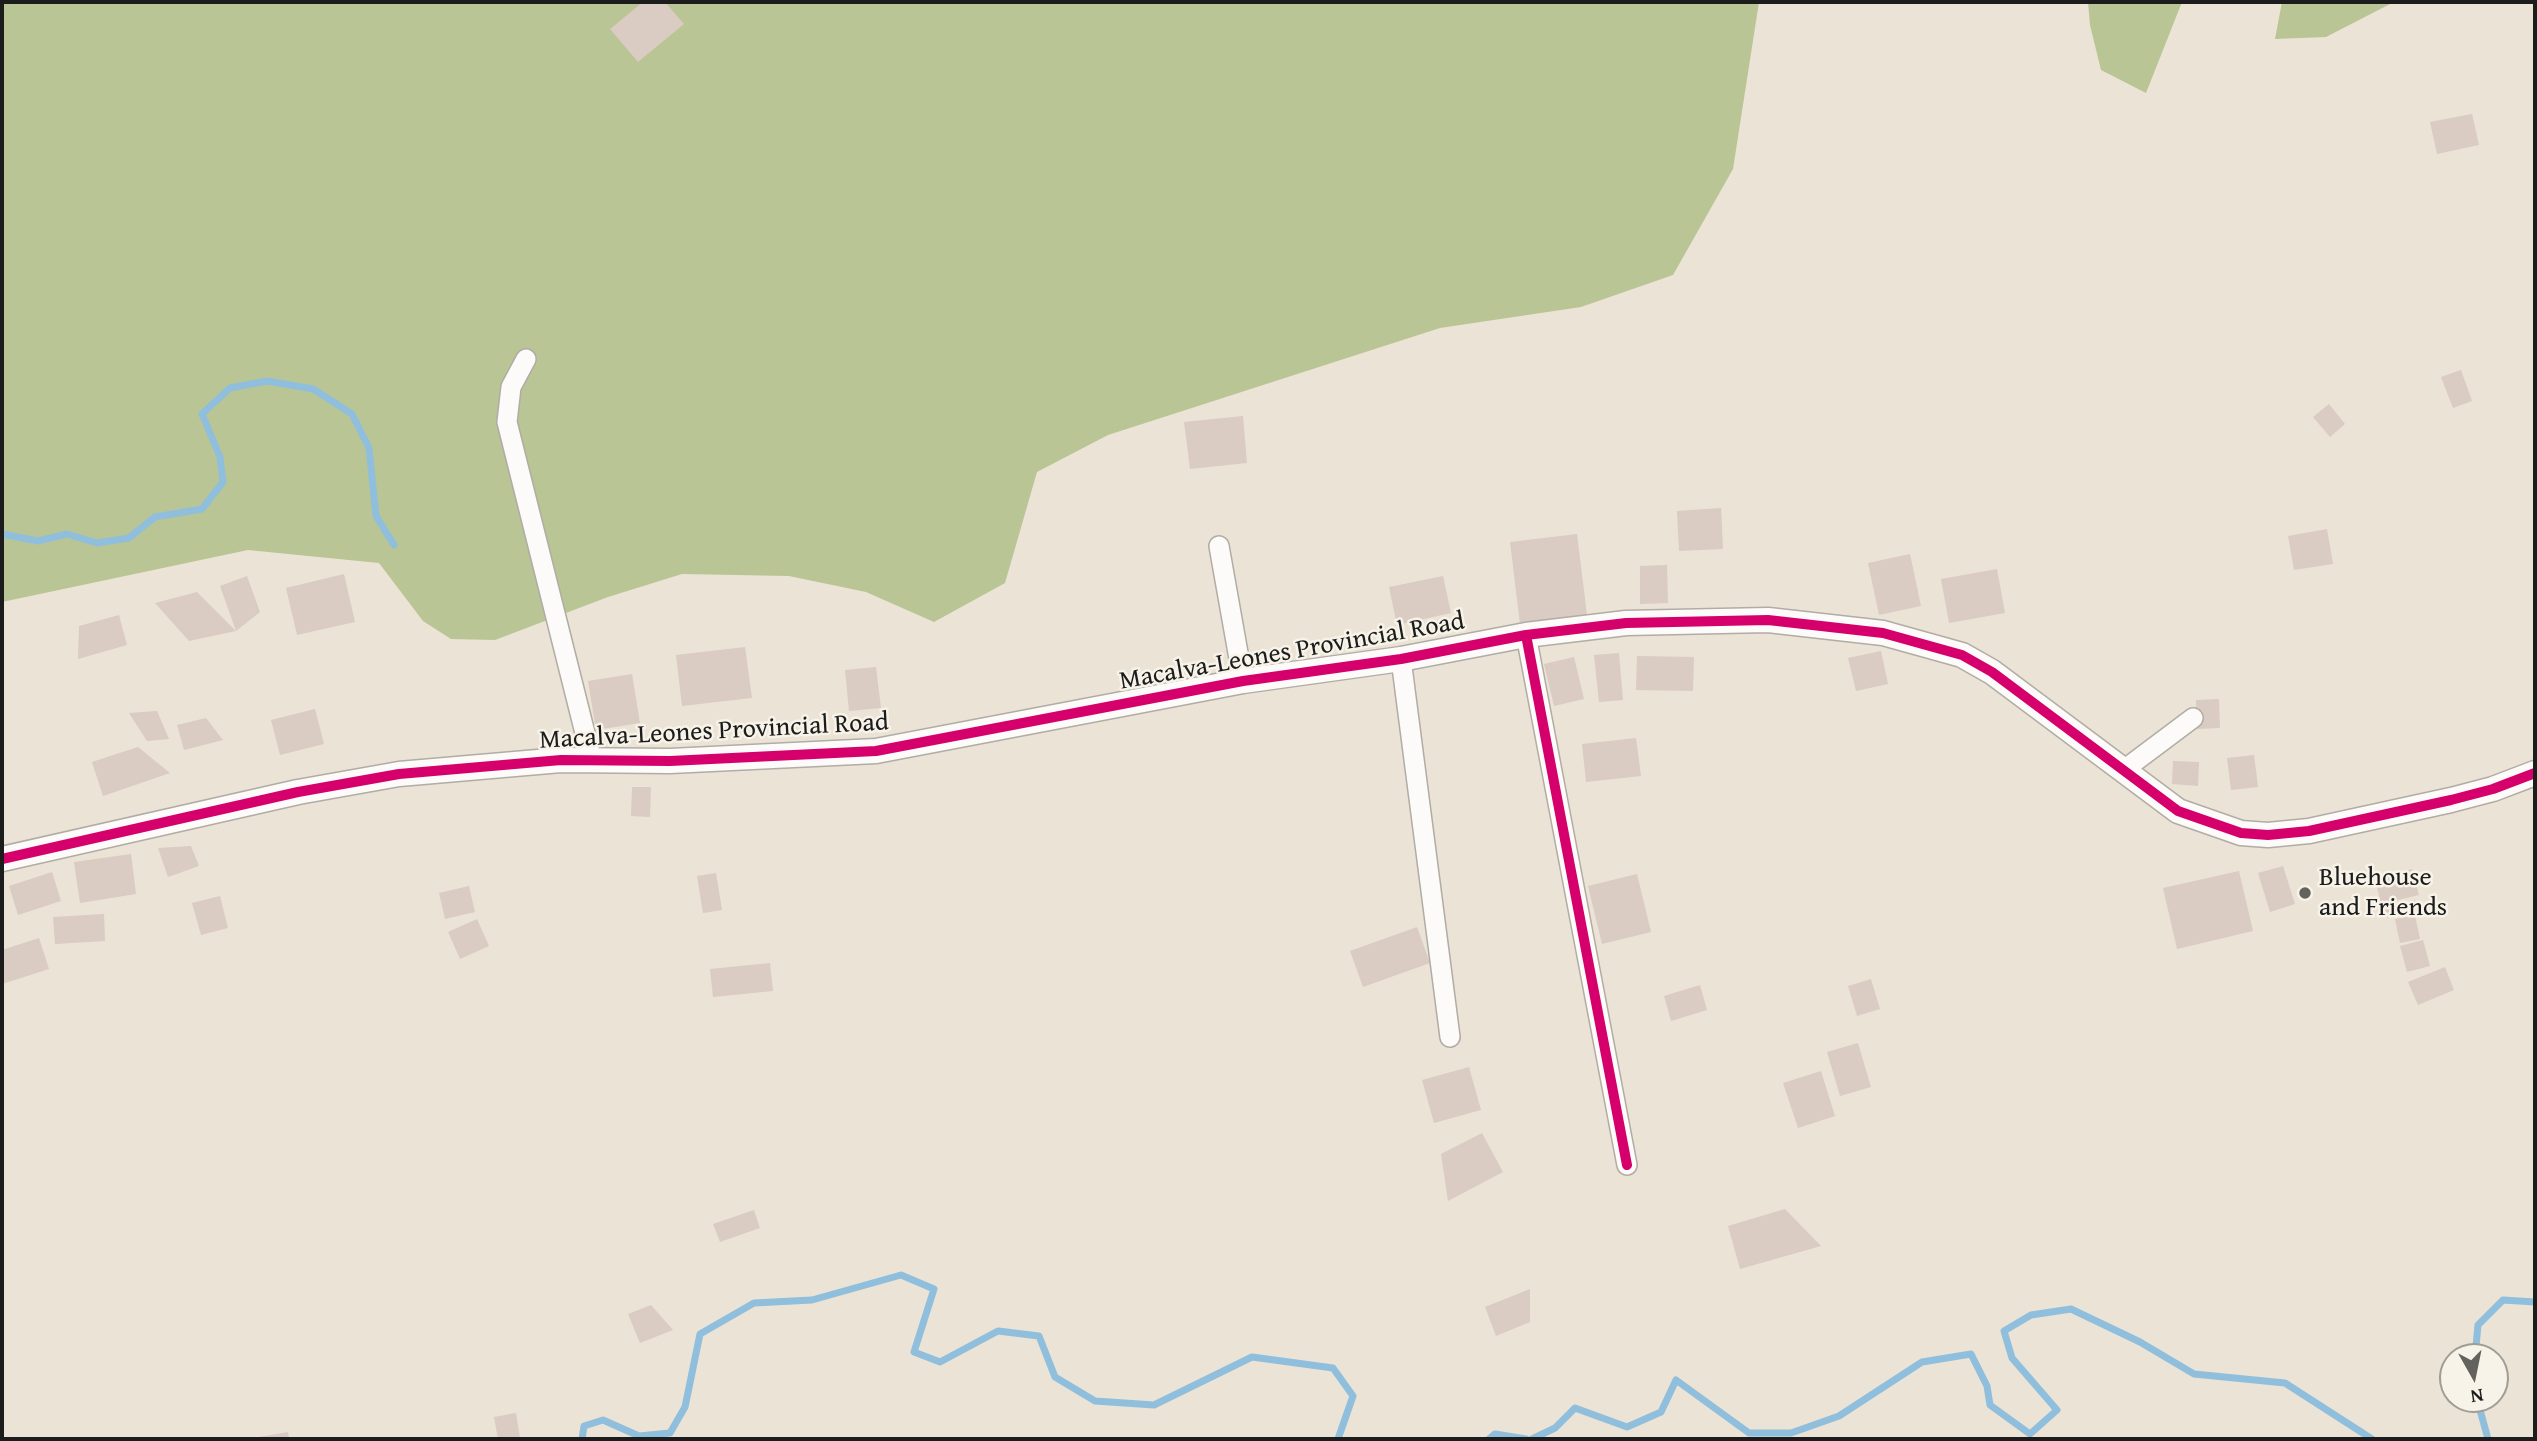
<!DOCTYPE html>
<html>
<head>
<meta charset="utf-8">
<style>
  body { margin:0 }
  #map { position:relative; width:2537px; height:1441px; overflow:hidden; background:#ebe3d5; font-family:"Gentium Book Plus",serif }
  canvas { display:block }
  .frame { position:absolute; inset:0; border:4px solid #1c1c1c; pointer-events:none }
  .north { position:absolute; left:2439px; top:1343px; width:70px; height:70px; box-sizing:border-box; background:#f7f3e8; border:2px solid #9f9d96; border-radius:50%; rotate:171deg; font-size:19px; font-weight:700; line-height:28px; text-align:center; color:#1c1c1c }
  .north::after { content:''; display:block; margin:auto; width:24px; height:32px; background:#64625d; clip-path:polygon(50% 0,100% 100%,50% 72%,0 100%) }
</style>
</head>
<body>
<div id="map">
<canvas width="2537" height="1441"></canvas>
<div class="frame"></div>
<div class="north">N</div>
</div>
<script>
const g = document.querySelector('canvas').getContext('2d');
g.lineJoin = 'round';
function fillPath(path, color) {
  g.fillStyle = color;
  g.fill(path, 'evenodd');
}
function stroke(path, color, width, dash) {
  g.strokeStyle = color;
  g.lineWidth = width;
  g.lineCap = dash ? 'butt' : 'round';
  g.setLineDash(dash || []);
  g.stroke(path);
}
function label(font, color, halo, rows, align = 'center') {
  g.font = font + ' "Gentium Book Plus",serif';
  g.lineWidth = 5;
  g.setLineDash([]);
  g.textBaseline = 'middle';
  g.strokeStyle = halo;
  g.fillStyle = color;
  for (const [text, x, y, turn = 0] of rows) {
    g.save();
    g.translate(x, y);
    g.rotate((+turn || 0) * Math.PI / 180);
    g.textAlign = isNaN(turn) ? turn : align;
    if (halo) g.strokeText(text, 0, 0);
    g.fillText(text, 0, 0);
    g.restore();
  }
}
const forest = new Path2D(`
  M 2,2 L 1759,2 L 1733,169 L 1673,275 L 1581,307 L 1440,328 L 1108,435 L 1037,472 L 1005,583 L 934,622 L 866,592 L 789,576 L 682,574 L 608,597 L 495,640 L 451,639 L 423,621 L 379,563 L 248,550 L 2,602 Z
  M 2088,2 L 2182,2 L 2146,93 L 2101,70 L 2090,25 Z
  M 2282,2 L 2394,2 L 2326,37 L 2275,39 Z`);
const stream = new Path2D(`
  M 2,534 L 38,541 L 67,534 L 97,543 L 129,538 L 155,517 L 202,509 L 223,482 L 220,457 L 202,414 L 230,388 L 267,381 L 313,389 L 352,414 L 369,448 L 376,516 L 394,545
  M 2475,1357 L 2478,1325 L 2503,1300 L 2535,1302
  M 2477,1399 L 2488,1439
  M 582,1439 L 584,1426 L 603,1420 L 639,1436 L 670,1433 L 685,1407 L 700,1334 L 754,1303 L 812,1300 L 901,1275 L 934,1289 L 914,1352 L 940,1362 L 998,1331 L 1039,1336 L 1055,1377 L 1095,1401 L 1154,1405 L 1252,1357 L 1333,1368 L 1353,1396 L 1338,1439
  M 1489,1439 L 1495,1434 L 1526,1439
  M 1532,1439 L 1555,1428 L 1575,1408 L 1627,1427 L 1661,1412 L 1676,1380 L 1749,1433 L 1791,1433 L 1839,1416 L 1922,1362 L 1971,1354 L 1987,1386 L 1990,1405 L 2030,1434 L 2057,1410 L 2012,1358 L 2004,1331 L 2031,1315 L 2071,1309 L 2140,1342 L 2194,1374 L 2285,1383 L 2372,1439`);
const building = new Path2D(`
  M 643,2 L 665,2 L 684,24 L 638,62 L 610,29 Z
  M 2472,114 L 2479,145 L 2437,154 L 2430,122 Z
  M 2461,370 L 2472,401 L 2453,408 L 2441,377 Z
  M 2329,404 L 2345,424 L 2330,437 L 2313,417 Z
  M 1243,416 L 1247,463 L 1190,469 L 1184,422 Z
  M 1721,508 L 1723,549 L 1679,551 L 1677,511 Z
  M 2327,529 L 2333,564 L 2294,570 L 2288,536 Z
  M 1577,534 L 1587,615 L 1520,624 L 1510,542 Z
  M 1910,554 L 1921,606 L 1879,615 L 1868,563 Z
  M 1667,565 L 1668,603 L 1640,604 L 1640,566 Z
  M 1997,569 L 2005,613 L 1949,623 L 1941,579 Z
  M 344,574 L 355,622 L 297,635 L 286,588 Z
  M 247,576 L 260,612 L 236,631 L 220,586 Z
  M 1443,576 L 1451,613 L 1397,625 L 1389,587 Z
  M 197,592 L 236,631 L 189,641 L 155,603 Z
  M 119,615 L 127,645 L 78,659 L 79,626 Z
  M 745,647 L 752,698 L 682,706 L 676,655 Z
  M 1881,651 L 1888,684 L 1856,691 L 1848,658 Z
  M 1619,653 L 1623,700 L 1599,702 L 1594,655 Z
  M 1637,656 L 1694,657 L 1693,691 L 1636,690 Z
  M 1574,657 L 1584,699 L 1554,706 L 1544,664 Z
  M 876,667 L 881,708 L 849,711 L 845,670 Z
  M 632,674 L 640,723 L 596,730 L 588,681 Z
  M 2219,699 L 2220,728 L 2197,729 L 2196,700 Z
  M 315,709 L 324,744 L 280,755 L 271,720 Z
  M 157,711 L 169,739 L 147,741 L 129,713 Z
  M 206,718 L 223,740 L 184,750 L 177,725 Z
  M 1636,738 L 1641,776 L 1586,782 L 1582,744 Z
  M 138,747 L 170,773 L 103,796 L 92,762 Z
  M 2254,755 L 2258,787 L 2231,790 L 2227,758 Z
  M 2173,761 L 2199,762 L 2198,786 L 2172,784 Z
  M 632,787 L 651,787 L 650,817 L 631,816 Z
  M 191,846 L 199,866 L 168,877 L 158,848 Z
  M 131,854 L 136,894 L 80,903 L 74,862 Z
  M 2283,866 L 2295,904 L 2270,912 L 2258,873 Z
  M 2412,869 L 2419,895 L 2381,904 L 2375,878 Z
  M 2239,871 L 2253,931 L 2177,949 L 2163,888 Z
  M 52,872 L 61,901 L 18,915 L 9,886 Z
  M 716,873 L 722,910 L 703,913 L 697,876 Z
  M 1637,874 L 1651,932 L 1602,944 L 1588,886 Z
  M 469,886 L 475,912 L 445,919 L 439,893 Z
  M 220,896 L 228,928 L 201,935 L 192,903 Z
  M 2415,900 L 2417,909 L 2387,918 L 2384,908 Z
  M 104,914 L 105,941 L 55,944 L 53,917 Z
  M 2415,915 L 2420,939 L 2400,943 L 2395,919 Z
  M 477,919 L 489,946 L 460,959 L 448,932 Z
  M 1417,927 L 1430,963 L 1363,987 L 1350,951 Z
  M 39,938 L 49,969 L 2,984 L 2,950 Z
  M 2423,940 L 2430,966 L 2407,972 L 2400,946 Z
  M 770,963 L 773,991 L 713,997 L 710,969 Z
  M 2445,967 L 2454,990 L 2418,1005 L 2408,982 Z
  M 1871,979 L 1880,1009 L 1857,1016 L 1848,986 Z
  M 1700,985 L 1707,1010 L 1671,1021 L 1664,996 Z
  M 1858,1043 L 1871,1087 L 1840,1096 L 1827,1052 Z
  M 1469,1067 L 1481,1110 L 1434,1123 L 1422,1080 Z
  M 1821,1071 L 1835,1116 L 1798,1128 L 1783,1083 Z
  M 1482,1133 L 1503,1172 L 1448,1201 L 1441,1154 Z
  M 1785,1209 L 1821,1246 L 1740,1269 L 1728,1226 Z
  M 754,1210 L 760,1228 L 720,1242 L 713,1224 Z
  M 1530,1289 L 1530,1322 L 1496,1336 L 1485,1307 Z
  M 651,1305 L 673,1330 L 640,1343 L 628,1314 Z
  M 516,1413 L 520,1438 L 498,1439 L 494,1417 Z
  M 288,1432 L 289,1439 L 254,1439 L 253,1438 Z`);
const minor = new Path2D(`
  M 526,359 L 511,387 L 507,422 L 592,761
  M 1219,546 L 1243,681
  M 1526,635 L 1627,1165
  M 1401,659 L 1450,1037
  M 2125,769 L 2193,718`);
const tertiary = new Path2D(`
  M 2,859 L 298,792 L 399,774 L 561,760 L 670,761 L 876,751 L 1243,681 L 1401,659 L 1526,635 L 1626,623 L 1768,620 L 1883,633 L 1962,655 L 1992,672 L 2178,811 L 2241,833 L 2268,835 L 2309,831 L 2451,800 L 2493,789 L 2535,773`);
const cycleway = new Path2D(`
  M 1526,635 L 1627,1165
  M 2,859 L 298,792 L 399,774 L 561,760 L 670,761 L 876,751 L 1243,681 L 1401,659 L 1526,635 L 1626,623 L 1768,620 L 1883,633 L 1962,655 L 1992,672 L 2178,811 L 2241,833 L 2268,835 L 2309,831 L 2451,800 L 2493,789 L 2535,773`);
const markers = [
  [2305,893,7,"#64625d"]
];
const streetNames = [
  ["Macalva-Leones Provincial Road",1292,652,-10],
  ["Macalva-Leones Provincial Road",714,732,-3]
];
const poiNames = [
  ["Bluehouse",2319,878],
  ["and Friends",2319,908]
];
fillPath(forest, '#bac595');
stroke(stream, '#8fbfdc', 7);
fillPath(building, '#dacbc3');
stroke(minor, '#b1aca4', 22);
stroke(tertiary, '#b1aca4', 27);
stroke(minor, '#fcfbf9', 19);
stroke(tertiary, '#fcfbf9', 24);
stroke(cycleway, '#d6006c', 10);
for (const [x, y, r, color] of markers) {
  const dot = new Path2D();
  dot.arc(x, y, r, 0, 2 * Math.PI);
  g.fillStyle = color;
  g.fill(dot);
  stroke(dot, '#f7f3e8', 2.5);
}
label('26px', '#1c1c1c', '#f7f3e8', streetNames);
label('26px', '#1c1c1c', '#f7f3e8', poiNames, 'left');
</script>
</body>
</html>
